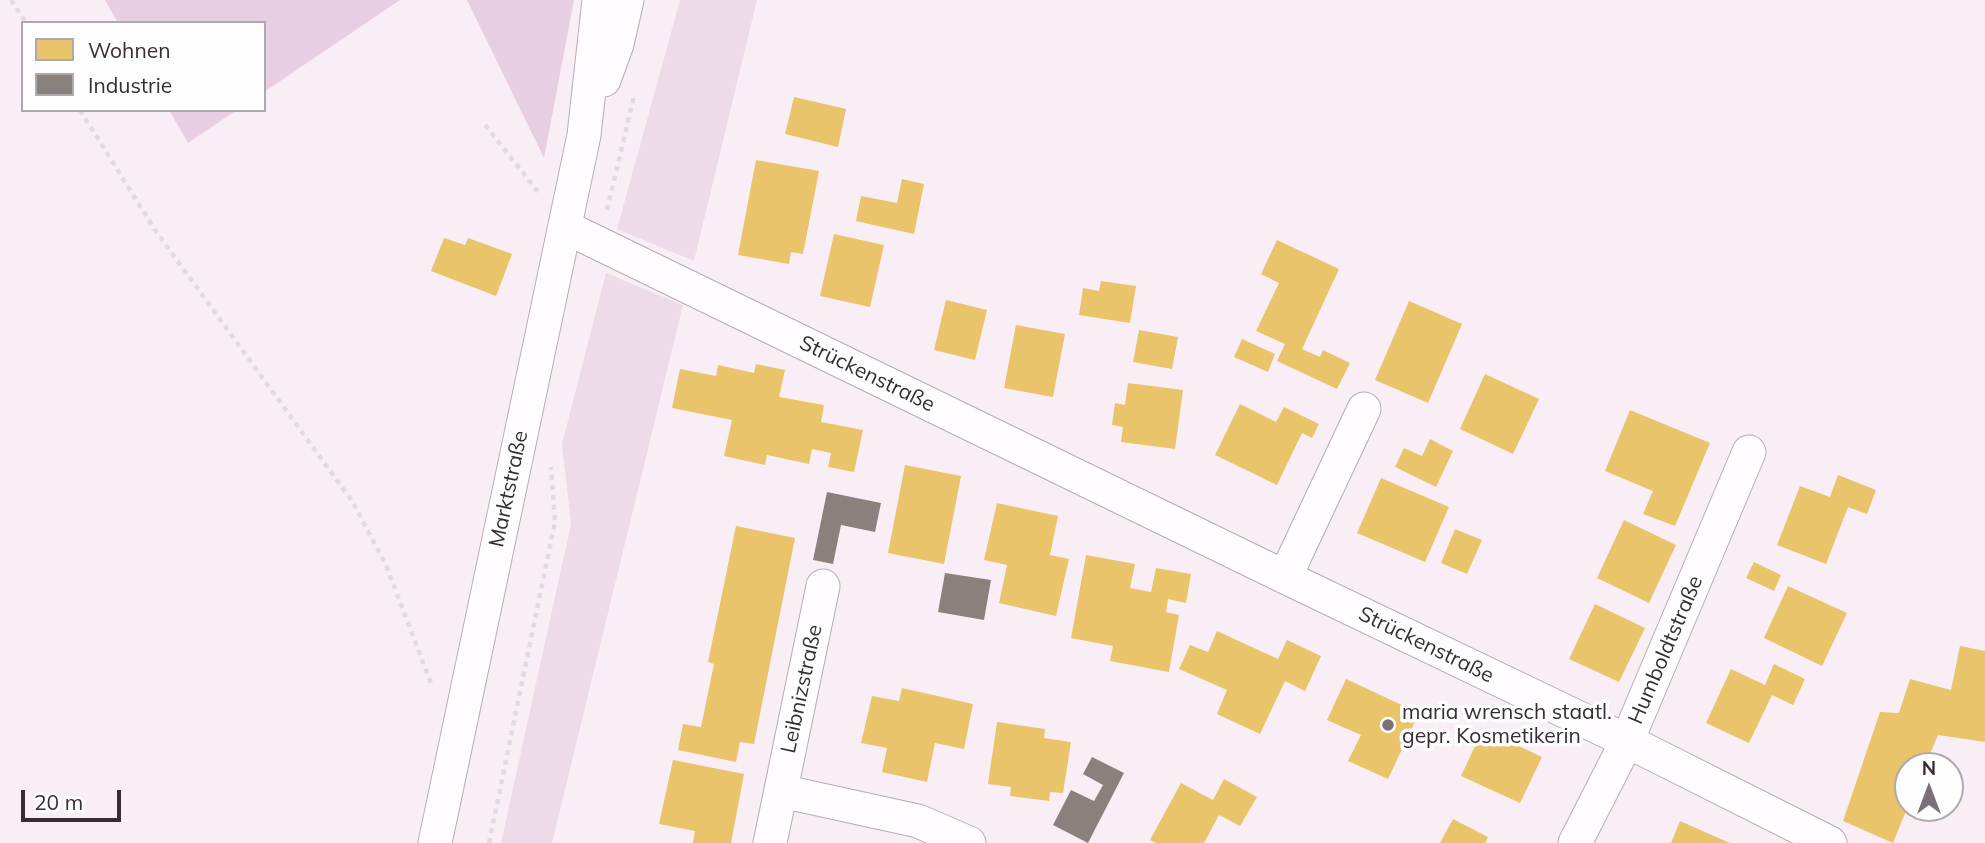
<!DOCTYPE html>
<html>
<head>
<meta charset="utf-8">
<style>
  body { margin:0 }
  #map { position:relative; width:1985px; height:843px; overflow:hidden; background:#f9eef6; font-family:Mulish,sans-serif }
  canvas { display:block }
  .legend { position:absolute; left:21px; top:21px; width:245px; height:91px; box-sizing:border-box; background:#fdfdfd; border:2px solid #aea9ad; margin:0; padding:9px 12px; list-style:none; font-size:21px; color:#372b34 }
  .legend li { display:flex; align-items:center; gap:14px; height:35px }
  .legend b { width:35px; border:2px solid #aea9ad }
  .north { position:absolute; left:1894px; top:752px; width:70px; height:70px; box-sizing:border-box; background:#fdfdfd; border:2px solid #aea9ad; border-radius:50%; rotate:0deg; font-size:19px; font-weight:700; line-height:28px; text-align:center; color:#372b34 }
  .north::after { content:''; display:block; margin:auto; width:24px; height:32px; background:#7b6f78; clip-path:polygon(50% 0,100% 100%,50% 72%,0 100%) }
  .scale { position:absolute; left:21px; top:790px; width:100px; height:32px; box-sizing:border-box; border:4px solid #372b34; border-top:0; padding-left:9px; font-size:21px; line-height:24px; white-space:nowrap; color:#372b34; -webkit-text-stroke:5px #fdfdfd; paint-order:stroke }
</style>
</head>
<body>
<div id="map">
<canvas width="1985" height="843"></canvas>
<ul class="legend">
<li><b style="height:19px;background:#e9c46a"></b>Wohnen</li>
<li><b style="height:19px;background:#8a817c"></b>Industrie</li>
</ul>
<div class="north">N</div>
<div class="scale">20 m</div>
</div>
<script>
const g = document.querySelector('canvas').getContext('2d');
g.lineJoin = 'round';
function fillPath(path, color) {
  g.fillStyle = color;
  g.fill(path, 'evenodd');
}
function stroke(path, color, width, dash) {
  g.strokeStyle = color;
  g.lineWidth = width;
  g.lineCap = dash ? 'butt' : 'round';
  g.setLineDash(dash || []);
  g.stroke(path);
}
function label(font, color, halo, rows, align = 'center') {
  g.font = font + ' Mulish,sans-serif';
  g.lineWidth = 7;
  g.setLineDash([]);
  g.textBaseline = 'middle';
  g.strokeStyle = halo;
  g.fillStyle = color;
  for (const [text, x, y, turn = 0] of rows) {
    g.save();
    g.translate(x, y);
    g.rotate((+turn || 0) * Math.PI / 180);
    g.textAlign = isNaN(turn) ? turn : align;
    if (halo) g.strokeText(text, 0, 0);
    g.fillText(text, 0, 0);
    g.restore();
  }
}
const green = new Path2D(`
  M 680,0 L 757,0 L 694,261 L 617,229 Z
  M 606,273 L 683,305 L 552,843 L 501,843 L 571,524 L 562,444 Z`);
const forest = new Path2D(`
  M 105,0 L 400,0 L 264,92 L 264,23 L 118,23 Z
  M 467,0 L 574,0 L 544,158 Z
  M 169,110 L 237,110 L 188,143 Z`);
const homes = new Path2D(`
  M 794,97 L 846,109 L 838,147 L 785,134 Z
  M 756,160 L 819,171 L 803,254 L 791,252 L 789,264 L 738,255 Z
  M 902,179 L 924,184 L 914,234 L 856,221 L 861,196 L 897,203 Z
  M 834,234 L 884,245 L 870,307 L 820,296 Z
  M 444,238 L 465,245 L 468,238 L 512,254 L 496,296 L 431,271 Z
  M 1277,240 L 1339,269 L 1302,349 L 1320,357 L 1323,350 L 1350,363 L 1337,389 L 1277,361 L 1285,344 L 1256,331 L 1279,283 L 1261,274 Z
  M 1101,281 L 1136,286 L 1130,323 L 1079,315 L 1083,288 L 1099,291 Z
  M 946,300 L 987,310 L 975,360 L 934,350 Z
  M 1409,301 L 1462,324 L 1428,403 L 1375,380 Z
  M 1016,325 L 1065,334 L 1053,397 L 1004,388 Z
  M 1139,330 L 1178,337 L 1172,369 L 1133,362 Z
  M 1242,339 L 1275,354 L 1268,372 L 1234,357 Z
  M 756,364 L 785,370 L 779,397 L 824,405 L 821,422 L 863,430 L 854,472 L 828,467 L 831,453 L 812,449 L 809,464 L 767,455 L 765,465 L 724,456 L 732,420 L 672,408 L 680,369 L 716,376 L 718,365 L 754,373 Z
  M 1485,374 L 1539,399 L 1513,454 L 1460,429 Z
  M 1128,383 L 1183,390 L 1175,449 L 1121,442 L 1123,427 L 1112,425 L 1115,403 L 1125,405 Z
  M 1240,404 L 1276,422 L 1284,407 L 1319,424 L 1312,438 L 1302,433 L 1277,485 L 1215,455 Z
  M 1630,410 L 1710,443 L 1675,526 L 1643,514 L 1653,491 L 1605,471 Z
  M 1430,439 L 1453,451 L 1436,487 L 1395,467 L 1404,448 L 1422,456 Z
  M 905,465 L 961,476 L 944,564 L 888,553 Z
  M 1838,475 L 1876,490 L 1867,514 L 1848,507 L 1826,564 L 1777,545 L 1800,486 L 1830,497 Z
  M 1381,478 L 1449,507 L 1425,562 L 1357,533 Z
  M 997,503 L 1058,516 L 1050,555 L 1069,559 L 1056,616 L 999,603 L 1007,565 L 984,560 Z
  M 1624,520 L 1676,545 L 1649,603 L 1597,578 Z
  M 736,526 L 795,538 L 754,744 L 740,742 L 736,762 L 678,750 L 683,724 L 701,727 L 714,664 L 708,662 Z
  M 1455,529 L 1482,540 L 1467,574 L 1441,563 Z
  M 1086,555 L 1135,564 L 1130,588 L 1151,592 L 1156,568 L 1191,574 L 1186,603 L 1168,599 L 1166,612 L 1179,615 L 1169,672 L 1110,661 L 1113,646 L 1071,638 Z
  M 1754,562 L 1781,575 L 1774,591 L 1746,578 Z
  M 1788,586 L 1847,613 L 1822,666 L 1764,638 Z
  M 1595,604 L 1645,628 L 1619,682 L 1569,659 Z
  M 1217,631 L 1278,659 L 1287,640 L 1321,656 L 1305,691 L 1285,681 L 1260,734 L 1217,714 L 1227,690 L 1179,669 L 1190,645 L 1208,652 Z
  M 1960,646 L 1985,651 L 1985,742 L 1938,735 L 1925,766 L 1908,766 L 1908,806 L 1893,843 L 1843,821 L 1880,712 L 1899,713 L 1910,679 L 1951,690 Z
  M 1774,664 L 1805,679 L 1793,705 L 1772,695 L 1749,743 L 1706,723 L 1731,669 L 1765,685 Z
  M 1346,679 L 1419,713 L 1388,779 L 1348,761 L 1361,735 L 1327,720 Z
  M 902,688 L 973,704 L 964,749 L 935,743 L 927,782 L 882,772 L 887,748 L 861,743 L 872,696 L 899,701 Z
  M 997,722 L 1045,729 L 1044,738 L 1071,742 L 1063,793 L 1050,792 L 1049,801 L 1010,796 L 1011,787 L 988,784 Z
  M 1483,729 L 1542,757 L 1520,803 L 1461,776 Z
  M 673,760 L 744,774 L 731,843 L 693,843 L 695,831 L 659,824 Z
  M 1224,779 L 1257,797 L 1240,826 L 1219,815 L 1204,843 L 1156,843 L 1150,840 L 1181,783 L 1213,800 Z
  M 1453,819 L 1488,837 L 1485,843 L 1440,843 Z
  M 1680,821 L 1730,843 L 1671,843 Z`);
const industry = new Path2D(`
  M 827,492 L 881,503 L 875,532 L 841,525 L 833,564 L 813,560 Z
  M 945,573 L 991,580 L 984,620 L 938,612 Z
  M 1092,757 L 1124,773 L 1088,843 L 1053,825 L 1071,790 L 1094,801 L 1103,785 L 1083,774 Z`);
const path = new Path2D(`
  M 11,0 L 26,23
  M 80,110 L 155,230 L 352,501 L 386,565 L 432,686
  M 485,125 L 539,193
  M 607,210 L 634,96
  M 489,843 L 555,522 L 551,467`);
const minor = new Path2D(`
  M 604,80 L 617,44 L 627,0
  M 565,227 L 1285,577 L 1627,741 L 1830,843
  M 1285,577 L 1364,409
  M 781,791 L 918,821 L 969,843
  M 435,843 L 584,135 L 599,0
  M 770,843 L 823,586
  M 1575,843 L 1627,741 L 1749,452`);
const markers = [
  [1388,725,7,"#7b6f78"]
];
const streetNames = [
  ["Strückenstraße",867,374,26],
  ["Marktstraße",509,489,-78],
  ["Strückenstraße",1426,645,26],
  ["Humboldtstraße",1666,650,-67],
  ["Leibnizstraße",802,689,-78]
];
const poiNames = [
  ["maria wrensch staatl.",1402,713],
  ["gepr. Kosmetikerin",1402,737]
];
fillPath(green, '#eddbe9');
fillPath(forest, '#e7cee2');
fillPath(homes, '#e9c46a');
fillPath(industry, '#8a817c');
stroke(minor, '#b6acb4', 35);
stroke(path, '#e0dbde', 4.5, [5, 5]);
stroke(minor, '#fefcfe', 33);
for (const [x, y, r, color] of markers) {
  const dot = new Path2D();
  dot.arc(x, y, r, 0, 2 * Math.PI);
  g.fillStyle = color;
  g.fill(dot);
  stroke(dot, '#fdfdfd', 2.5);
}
label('21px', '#372b34', '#fdfdfd', streetNames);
label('21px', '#372b34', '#fdfdfd', poiNames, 'left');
</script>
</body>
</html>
